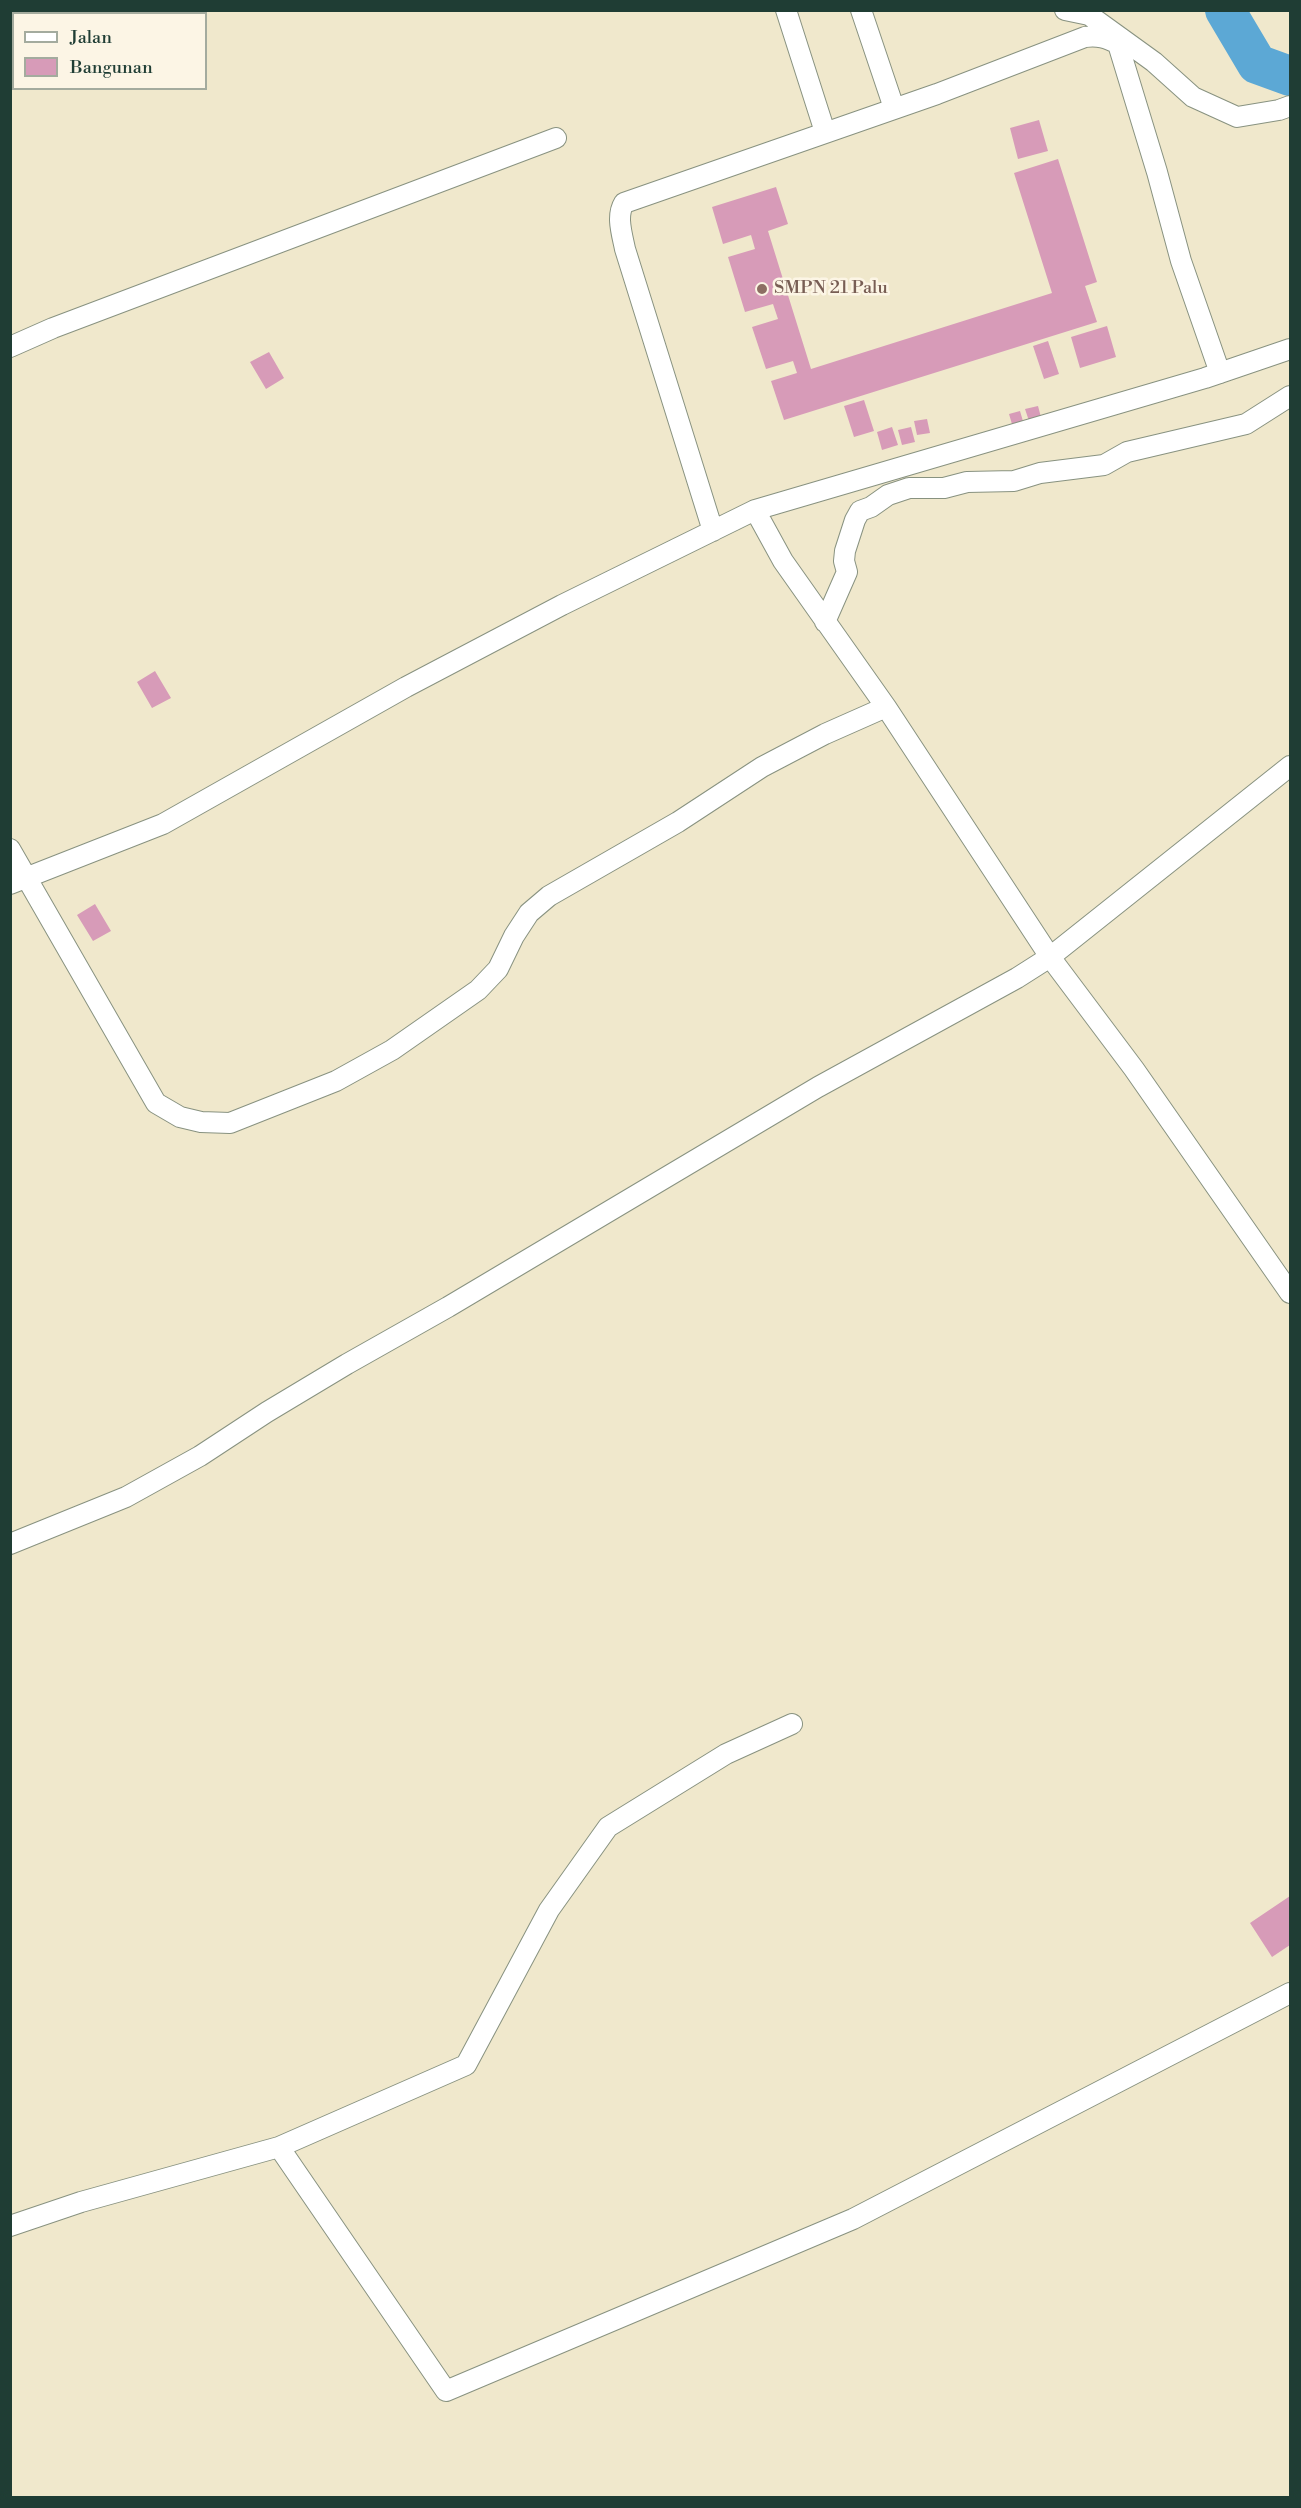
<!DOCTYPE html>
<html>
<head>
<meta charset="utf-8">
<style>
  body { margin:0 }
  #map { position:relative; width:1301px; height:2508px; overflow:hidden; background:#f0e8cc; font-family:"Libre Bodoni",serif }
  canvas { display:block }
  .frame { position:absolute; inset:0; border:12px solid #1f3d34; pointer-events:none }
  .legend { position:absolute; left:12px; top:12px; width:195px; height:78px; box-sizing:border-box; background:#fcf5e5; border:2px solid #a4ab9e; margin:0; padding:8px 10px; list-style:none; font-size:18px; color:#1f3d34 }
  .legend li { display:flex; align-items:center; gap:12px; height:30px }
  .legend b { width:30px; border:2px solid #a4ab9e }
</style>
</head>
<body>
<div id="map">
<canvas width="1301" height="2508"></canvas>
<div class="frame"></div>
<ul class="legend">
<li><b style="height:8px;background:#fff"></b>Jalan</li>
<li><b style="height:16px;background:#d79bb8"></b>Bangunan</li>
</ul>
</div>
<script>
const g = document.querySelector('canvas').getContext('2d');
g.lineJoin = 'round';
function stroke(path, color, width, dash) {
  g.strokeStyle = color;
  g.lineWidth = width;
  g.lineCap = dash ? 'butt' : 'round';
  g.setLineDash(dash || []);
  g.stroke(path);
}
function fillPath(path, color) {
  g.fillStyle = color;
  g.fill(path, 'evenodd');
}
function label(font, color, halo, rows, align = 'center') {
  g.font = font + ' "Libre Bodoni",serif';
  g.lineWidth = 5;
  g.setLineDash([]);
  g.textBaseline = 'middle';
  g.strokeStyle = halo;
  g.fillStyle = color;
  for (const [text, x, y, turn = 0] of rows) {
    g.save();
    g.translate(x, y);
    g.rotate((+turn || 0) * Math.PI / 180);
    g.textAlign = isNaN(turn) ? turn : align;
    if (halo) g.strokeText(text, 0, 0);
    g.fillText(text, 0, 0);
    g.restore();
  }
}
const river = new Path2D(`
  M 1225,10 L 1257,64 L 1290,76`);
const building = new Path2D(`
  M 1039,120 L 1048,151 L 1018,159 L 1010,128 Z
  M 1058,159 L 1097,282 L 1085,286 L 1097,322 L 784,420 L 771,381 L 797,373 L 793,361 L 766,369 L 752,327 L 778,319 L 773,304 L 745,312 L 728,257 L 755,249 L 751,235 L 723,244 L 712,207 L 776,187 L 788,224 L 768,231 L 811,369 L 1052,293 L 1014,173 Z
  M 1107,326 L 1116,357 L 1080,368 L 1071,337 Z
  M 1048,341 L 1059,374 L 1044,379 L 1033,346 Z
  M 269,352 L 284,378 L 266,389 L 250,362 Z
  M 864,400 L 874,431 L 854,437 L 844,406 Z
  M 1038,406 L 1042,421 L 1030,424 L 1025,409 Z
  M 1020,411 L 1025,428 L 1014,431 L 1009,414 Z
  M 927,419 L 930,433 L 917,435 L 914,421 Z
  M 892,427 L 898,445 L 882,450 L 877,432 Z
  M 911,427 L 915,442 L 902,445 L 898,430 Z
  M 155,671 L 171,698 L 152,708 L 137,682 Z
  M 95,904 L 111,931 L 93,941 L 77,915 Z
  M 1290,1896 L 1290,1945 L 1272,1957 L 1250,1923 Z`);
const minor = new Path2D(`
  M 786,10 L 825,132
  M 861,10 L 894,108
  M 1065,10 L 1089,15 L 1154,62 L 1193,97 L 1237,117 L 1279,110 L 1290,106
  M 10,347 L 53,328 L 556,138
  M 1290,349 L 1205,378 L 755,510 L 783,561 L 886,707 L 1050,957 L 1134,1069 L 1290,1293
  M 713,531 L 625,249 C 622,234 616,216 624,203 L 937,94 L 1085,37 C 1098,35 1107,38 1118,44 L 1157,172 L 1181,261 L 1220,373
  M 825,622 L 847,572 L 844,561 L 845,551 L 855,520 L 860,511 L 871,507 L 888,495 L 909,488 L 944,488 L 967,482 L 1014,481 L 1040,473 L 1104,465 L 1127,452 L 1246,424 L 1290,396
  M 10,849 L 156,1103 L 180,1117 L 201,1122 L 230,1123 L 336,1081 L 392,1050 L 478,990 L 498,969 L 514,936 L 529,913 L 549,896 L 678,822 L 762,767 L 825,734 L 886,707
  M 10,884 L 163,824 L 406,687 L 562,605 L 755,510
  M 10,1544 L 126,1497 L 200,1456 L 267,1412 L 347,1364 L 448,1307 L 818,1087 L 1017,978 L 1050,957 L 1290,766
  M 279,2147 L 466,2065 L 549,1910 L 608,1827 L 726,1754 L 792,1724
  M 10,2226 L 81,2202 L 279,2147 L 446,2391 L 853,2219 L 1290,1993`);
const markers = [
  [762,289,6,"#8d6e63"]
];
const educationNames = [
  ["SMPN 21 Palu",774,289]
];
stroke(river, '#5ca8d5', 40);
fillPath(building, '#d79bb8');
stroke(minor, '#889280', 22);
stroke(minor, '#fff', 20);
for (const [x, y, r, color] of markers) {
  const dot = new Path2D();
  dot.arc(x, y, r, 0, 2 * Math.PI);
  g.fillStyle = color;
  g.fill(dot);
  stroke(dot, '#fcf5e5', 2);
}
label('18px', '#785e54', '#fcf5e5', educationNames, 'left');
</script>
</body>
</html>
